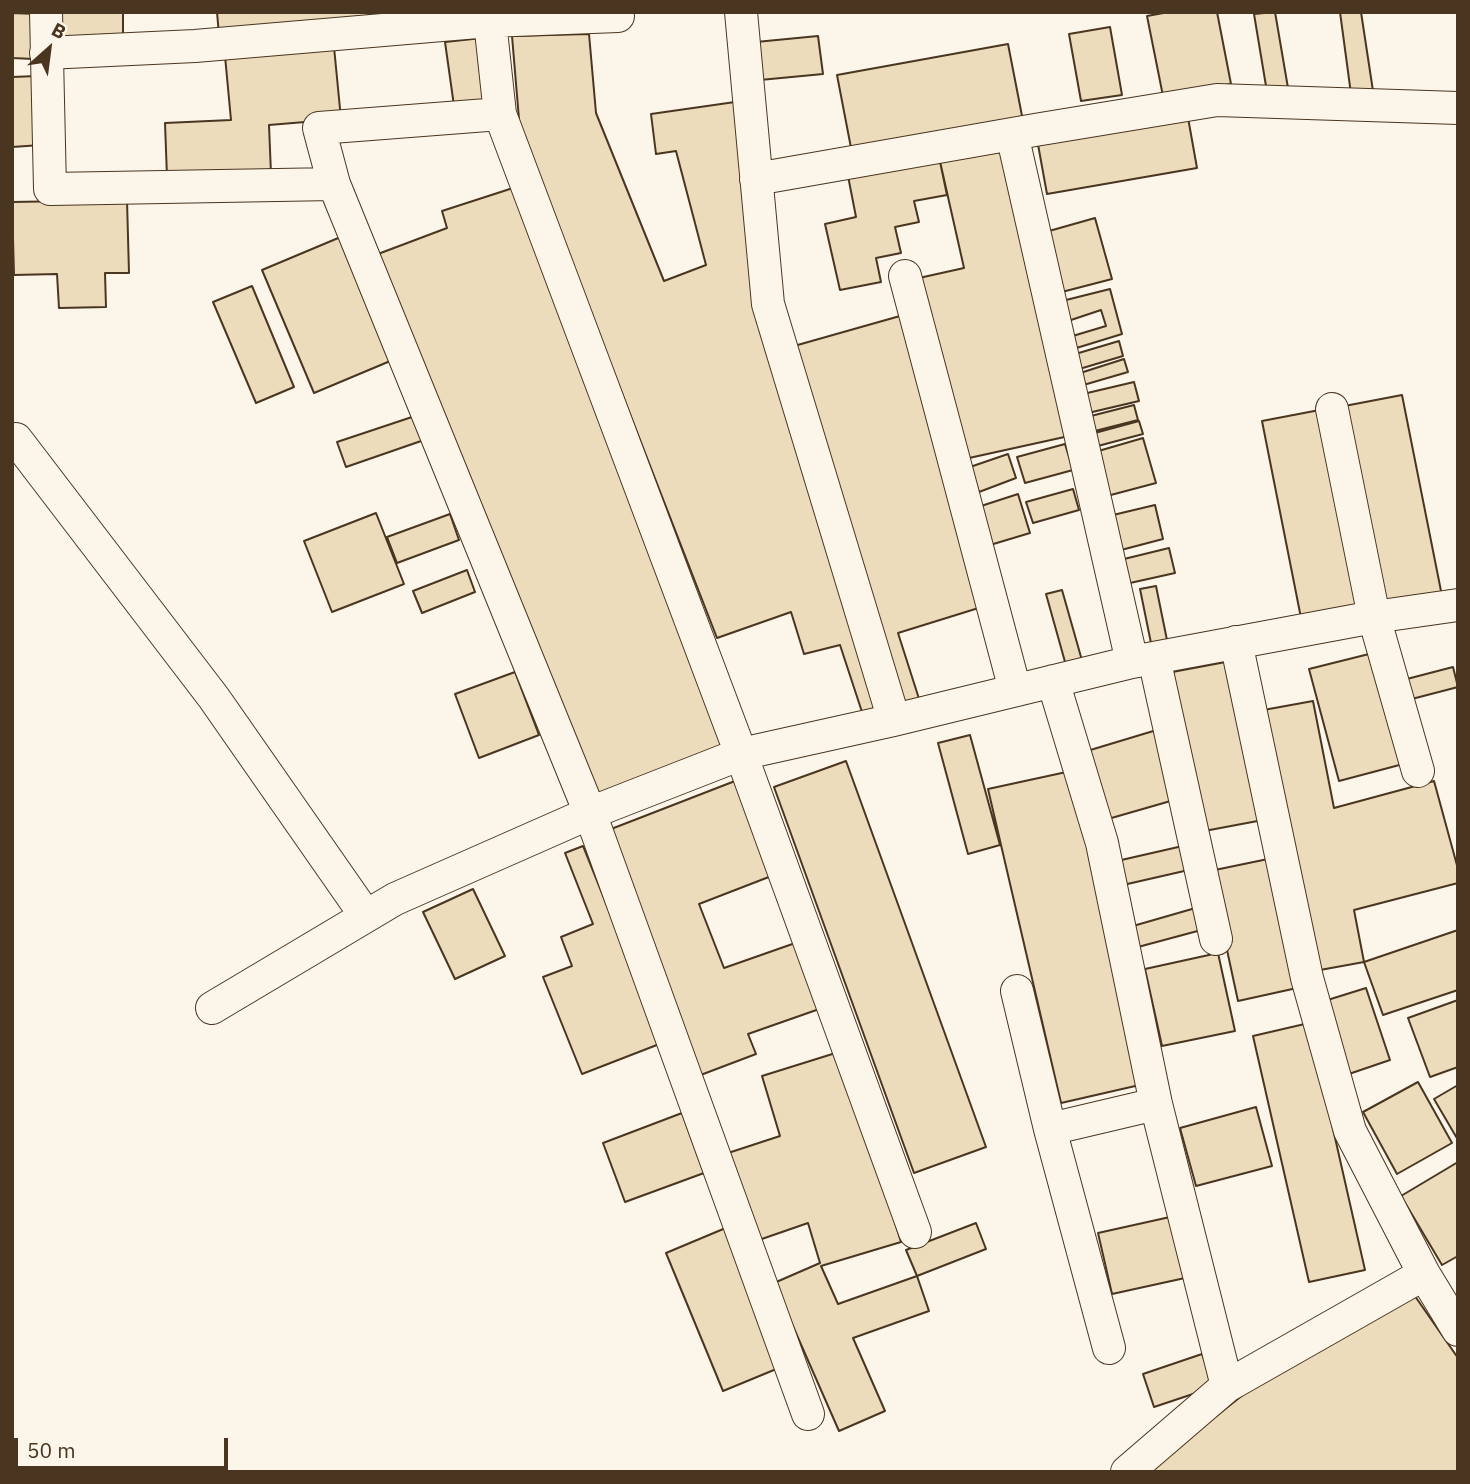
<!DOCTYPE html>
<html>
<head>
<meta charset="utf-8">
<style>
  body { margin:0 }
  #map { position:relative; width:1470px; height:1484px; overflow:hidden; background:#fbf6e9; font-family:"IBM Plex Sans",sans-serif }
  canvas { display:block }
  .frame { position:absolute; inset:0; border:14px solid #4a3520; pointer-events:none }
  .north { position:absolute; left:14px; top:14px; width:70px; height:70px; -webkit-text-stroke:5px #fbf6e9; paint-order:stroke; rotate:28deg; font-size:19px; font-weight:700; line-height:28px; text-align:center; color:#4a3520 }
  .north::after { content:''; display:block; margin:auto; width:24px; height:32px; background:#4a3520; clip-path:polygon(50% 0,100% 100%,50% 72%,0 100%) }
  .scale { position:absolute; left:14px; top:1438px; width:214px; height:32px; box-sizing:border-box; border:4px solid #4a3520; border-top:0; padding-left:9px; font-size:21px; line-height:24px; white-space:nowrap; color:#4a3520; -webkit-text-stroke:5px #fbf6e9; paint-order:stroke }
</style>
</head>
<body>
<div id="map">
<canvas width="1470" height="1484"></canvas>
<div class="frame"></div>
<div class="north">B</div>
<div class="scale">50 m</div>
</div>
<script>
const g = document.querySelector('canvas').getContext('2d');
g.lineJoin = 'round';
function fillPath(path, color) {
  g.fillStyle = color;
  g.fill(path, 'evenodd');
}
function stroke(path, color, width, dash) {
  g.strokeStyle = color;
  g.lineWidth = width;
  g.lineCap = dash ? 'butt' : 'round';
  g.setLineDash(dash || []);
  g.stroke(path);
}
const building = new Path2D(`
  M 59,12 L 123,12 L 123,39 L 60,40 Z
  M 217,12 L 368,12 L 369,23 L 219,35 Z
  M 1169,12 L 1217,12 L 1231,84 L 1163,96 L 1147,16 Z
  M 1275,12 L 1288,88 L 1267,92 L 1254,14 Z
  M 1340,12 L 1361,12 L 1373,91 L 1351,94 Z
  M 12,13 L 36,14 L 34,59 L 12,58 Z
  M 1110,27 L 1122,95 L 1081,101 L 1069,34 Z
  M 589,34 L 596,113 L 664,281 L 706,265 L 676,151 L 656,154 L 651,114 L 735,102 L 844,583 L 884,712 L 864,718 L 840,645 L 804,654 L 791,612 L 717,638 L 520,131 L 512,36 Z
  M 818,36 L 823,74 L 760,80 L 756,42 Z
  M 482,38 L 491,109 L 455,113 L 445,42 Z
  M 1008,44 L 1023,121 L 852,153 L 837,75 Z
  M 334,47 L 341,119 L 269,125 L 271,174 L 167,177 L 165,123 L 231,120 L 225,56 Z
  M 37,76 L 41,145 L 12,147 L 12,77 Z
  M 1187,112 L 1197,168 L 1047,194 L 1037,139 Z
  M 1003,144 L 1069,436 L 960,460 L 919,278 L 964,268 L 939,157 Z
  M 939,157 L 947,195 L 914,201 L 919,222 L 895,227 L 901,253 L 876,258 L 881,282 L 840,290 L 825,224 L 856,217 L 848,176 Z
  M 513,188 L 733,745 L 597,801 L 378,254 L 447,228 L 442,211 Z
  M 127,200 L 129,273 L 105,273 L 106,307 L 59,308 L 57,274 L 14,275 L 12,202 Z
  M 1095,218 L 1112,279 L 1058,293 L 1042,233 Z
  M 343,236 L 395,359 L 314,393 L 262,270 Z
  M 252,286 L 294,387 L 256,403 L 213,302 Z
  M 1110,289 L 1122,334 L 1070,350 L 1066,338 L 1106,326 L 1101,310 L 1068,321 L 1062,301 Z
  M 907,314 L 985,606 L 898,633 L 921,705 L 902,711 L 787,348 Z
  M 1119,341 L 1123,356 L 1076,370 L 1072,355 Z
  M 1124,359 L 1128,372 L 1080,386 L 1077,374 Z
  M 1134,382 L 1139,401 L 1088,413 L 1083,394 Z
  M 1402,395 L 1443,601 L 1375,614 L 1334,408 Z
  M 1134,405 L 1138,420 L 1091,432 L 1087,417 Z
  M 1330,408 L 1371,615 L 1303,628 L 1262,421 Z
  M 415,416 L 424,440 L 346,467 L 337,442 Z
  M 1139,421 L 1143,434 L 1094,447 L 1091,434 Z
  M 1143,438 L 1156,483 L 1107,496 L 1095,452 Z
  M 1065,444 L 1073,470 L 1025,483 L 1017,457 Z
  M 1008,454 L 1016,478 L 979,492 L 970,467 Z
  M 1073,489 L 1079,510 L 1033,523 L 1026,502 Z
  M 1018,494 L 1030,533 L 990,545 L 978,507 Z
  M 1155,505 L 1163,539 L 1121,550 L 1113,515 Z
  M 376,513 L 404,584 L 332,612 L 304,541 Z
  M 450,514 L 459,540 L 397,563 L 387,537 Z
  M 1169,548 L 1175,573 L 1130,583 L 1124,559 Z
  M 467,570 L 475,592 L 422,613 L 413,591 Z
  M 1156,586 L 1168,645 L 1152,648 L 1140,589 Z
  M 1062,590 L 1083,664 L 1067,669 L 1046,594 Z
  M 1377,652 L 1407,763 L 1339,781 L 1309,669 Z
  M 1231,661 L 1263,820 L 1199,832 L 1167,673 Z
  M 1453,667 L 1458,687 L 1408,700 L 1403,680 Z
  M 515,672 L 539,735 L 479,758 L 455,694 Z
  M 1313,701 L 1334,808 L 1434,781 L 1458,869 L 1458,883 L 1354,910 L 1364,962 L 1309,972 L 1258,711 Z
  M 1160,729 L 1181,798 L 1108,819 L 1087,751 Z
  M 970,735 L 1000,845 L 968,854 L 938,743 Z
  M 846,761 L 986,1147 L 914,1173 L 774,787 Z
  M 1071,771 L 1144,1084 L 1061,1103 L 988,789 Z
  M 735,781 L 774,875 L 699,904 L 724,968 L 801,941 L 825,1007 L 748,1034 L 756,1054 L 698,1076 L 606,831 Z
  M 1187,845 L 1193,869 L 1123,885 L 1117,861 Z
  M 583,846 L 662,1043 L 582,1074 L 543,977 L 572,966 L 561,937 L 593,924 L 565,853 Z
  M 1268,859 L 1297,988 L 1238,1001 L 1210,871 Z
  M 473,889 L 505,956 L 455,979 L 423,912 Z
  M 1199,907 L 1205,929 L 1138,947 L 1133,926 Z
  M 1458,930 L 1458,990 L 1383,1015 L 1364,962 Z
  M 1218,953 L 1235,1031 L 1162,1046 L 1145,969 Z
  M 1366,988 L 1390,1060 L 1343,1076 L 1318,1003 Z
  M 1458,1000 L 1458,1067 L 1430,1077 L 1408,1018 Z
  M 1309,1023 L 1365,1270 L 1309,1282 L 1253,1036 Z
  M 842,1051 L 901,1242 L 821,1266 L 838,1304 L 917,1276 L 929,1311 L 853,1338 L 885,1411 L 839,1431 L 774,1283 L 820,1263 L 808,1223 L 756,1241 L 725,1154 L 780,1136 L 762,1076 Z
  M 1418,1082 L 1452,1143 L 1397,1174 L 1363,1112 Z
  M 1458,1085 L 1458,1140 L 1434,1099 Z
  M 1256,1107 L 1272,1166 L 1196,1186 L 1180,1128 Z
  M 682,1113 L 704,1173 L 625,1202 L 603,1143 Z
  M 1458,1162 L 1458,1256 L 1442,1265 L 1401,1196 Z
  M 1170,1217 L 1185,1278 L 1112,1294 L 1098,1233 Z
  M 976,1223 L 986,1249 L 917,1276 L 906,1250 Z
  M 728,1227 L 786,1365 L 723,1391 L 666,1253 Z
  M 1410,1289 L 1458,1358 L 1458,1472 L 1146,1472 L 1288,1359 Z
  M 1202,1354 L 1214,1387 L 1154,1407 L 1143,1374 Z`);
const minor = new Path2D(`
  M 46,12 L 50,189 L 334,184 L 590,813 L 808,1414
  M 489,12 L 500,114 L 741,754 L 915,1232
  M 741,12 L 768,304 L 894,720
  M 46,53 L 195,46 L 489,21 L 618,16
  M 1012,134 L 1132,662
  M 756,179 L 1035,130 L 1217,100 L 1458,108
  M 334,184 L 319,128 L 500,114
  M 905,276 L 1015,690
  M 1332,409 L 1374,617 L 1418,771
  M 16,439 L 214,698 L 366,916
  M 1236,642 L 1307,978 L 1350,1131 L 1424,1274 L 1458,1330
  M 1154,658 L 1216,939
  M 1053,681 L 1102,843 L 1156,1104 L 1227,1386
  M 1017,991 L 1050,1129 L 1109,1348
  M 212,1008 L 395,899 L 590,813 L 741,754 L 894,720 L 1132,662 L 1374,617 L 1458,605
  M 1050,1129 L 1156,1104
  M 1127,1472 L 1227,1386 L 1424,1274`);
fillPath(building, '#ecdcbc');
stroke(building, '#4a3520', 2);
stroke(minor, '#4a3520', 34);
stroke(minor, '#fbf6e9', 32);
</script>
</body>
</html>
